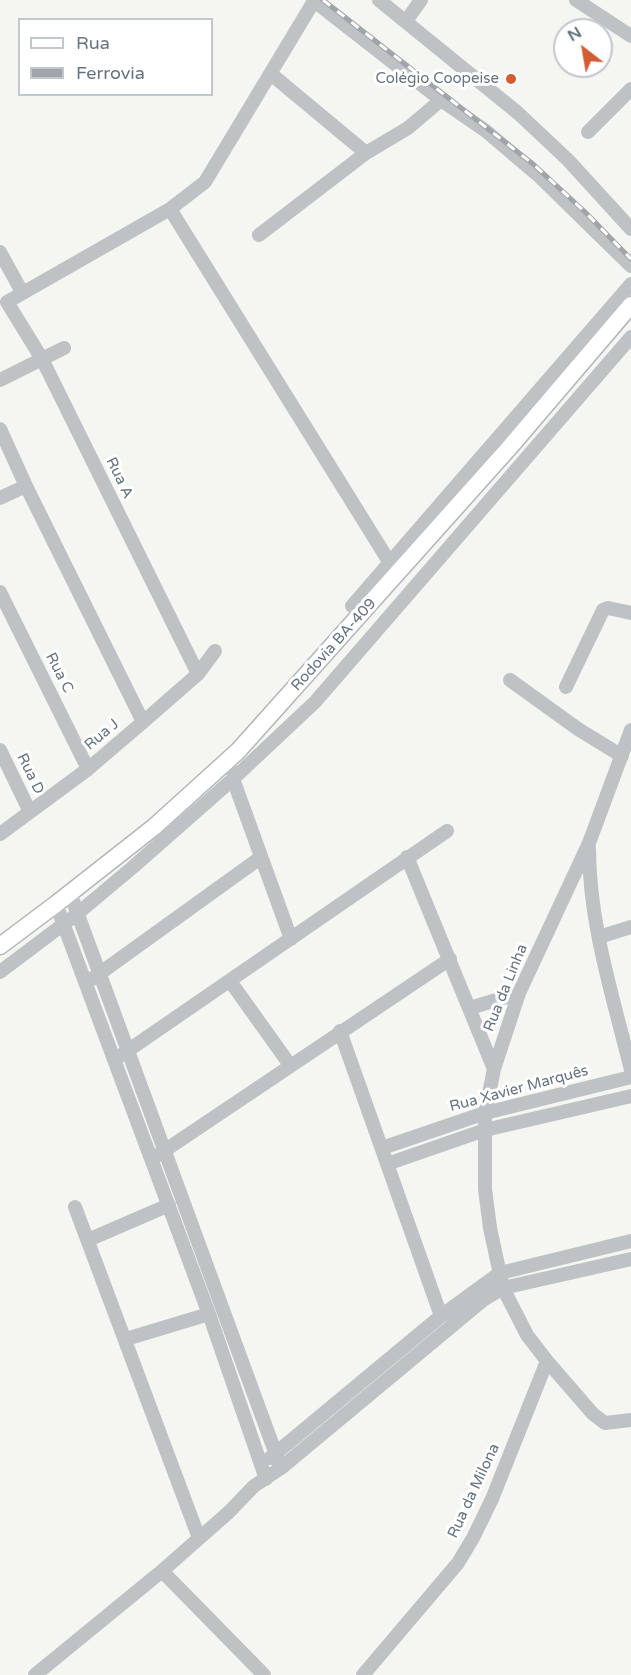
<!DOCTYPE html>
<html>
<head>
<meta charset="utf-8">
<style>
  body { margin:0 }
  #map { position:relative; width:631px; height:1675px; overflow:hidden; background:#f5f5f1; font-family:"Varela Round",sans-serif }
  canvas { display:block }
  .legend { position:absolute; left:18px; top:18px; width:195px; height:78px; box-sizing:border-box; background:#fff; border:2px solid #c2c7cc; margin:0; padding:8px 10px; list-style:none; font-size:18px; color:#667480 }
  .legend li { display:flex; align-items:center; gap:12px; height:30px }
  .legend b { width:30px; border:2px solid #c2c7cc }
  .north { position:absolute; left:553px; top:18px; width:60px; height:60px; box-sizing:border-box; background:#fff; border:2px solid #c2c7cc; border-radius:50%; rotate:329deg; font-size:16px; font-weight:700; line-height:24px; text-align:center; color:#667480 }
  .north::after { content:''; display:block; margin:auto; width:21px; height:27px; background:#d45c32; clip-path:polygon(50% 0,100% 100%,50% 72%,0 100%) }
</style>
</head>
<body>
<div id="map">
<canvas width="631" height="1675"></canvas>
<ul class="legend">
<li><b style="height:8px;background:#fff"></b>Rua</li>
<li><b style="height:8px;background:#a0a5aa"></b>Ferrovia</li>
</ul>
<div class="north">N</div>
</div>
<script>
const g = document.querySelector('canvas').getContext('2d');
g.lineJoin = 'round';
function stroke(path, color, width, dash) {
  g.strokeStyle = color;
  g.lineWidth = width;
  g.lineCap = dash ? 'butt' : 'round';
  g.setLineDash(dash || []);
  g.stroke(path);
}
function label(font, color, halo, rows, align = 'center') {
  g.font = font + ' "Varela Round",sans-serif';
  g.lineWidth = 6;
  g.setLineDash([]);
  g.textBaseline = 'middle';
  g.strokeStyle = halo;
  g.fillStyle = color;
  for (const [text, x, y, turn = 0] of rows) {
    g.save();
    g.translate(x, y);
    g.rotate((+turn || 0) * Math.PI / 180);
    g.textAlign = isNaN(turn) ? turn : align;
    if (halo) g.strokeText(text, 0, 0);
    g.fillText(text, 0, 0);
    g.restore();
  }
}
const minor = new Path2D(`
  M 313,0 L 441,100 L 486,131 L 540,177 L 631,266
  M 379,0 L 518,113 L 568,160 L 631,229
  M 576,0 L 631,36
  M 406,21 L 421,0
  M 271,74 L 366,153 L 408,128 L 441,100
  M 588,132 L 631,89
  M 170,209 L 390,563 L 395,577
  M 259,235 L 366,153
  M 0,252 L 22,292
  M 0,380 L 64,348
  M 0,429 L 26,486 L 143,722
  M 0,498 L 26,486
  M 0,592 L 88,769
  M 352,606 L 631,284
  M 198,674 L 42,359 L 7,302 L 170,209 L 205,182 L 314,1
  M 510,680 L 578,729 L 622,756
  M 566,687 L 603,610 L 608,608 L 631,613
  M 631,730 L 589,843 L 519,993 L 494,1069 L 485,1113 L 485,1189 L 490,1228 L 503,1288 L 527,1335 L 547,1361 L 593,1414 L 605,1423 L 631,1420
  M 0,750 L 30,812
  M 234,772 L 233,779 L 291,939
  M 0,834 L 88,769 L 143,722 L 198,674 L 215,651
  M 589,848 C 589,923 613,997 631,1070
  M 407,857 L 494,1069
  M 70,893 L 281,1468
  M 56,904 L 209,1314 L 266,1479
  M 599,937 L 631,927
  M 0,972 L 77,914 L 133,867 L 233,779 L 315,702 L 631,337
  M 92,979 L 260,858
  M 230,981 L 290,1065
  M 470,1008 L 519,993
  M 340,1031 L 441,1316
  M 120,1056 L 447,831
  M 382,1148 L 485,1113 L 631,1077
  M 158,1155 L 450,959
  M 387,1164 L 485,1130 L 631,1096
  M 75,1207 L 199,1538
  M 88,1240 L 169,1205
  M 126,1339 L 209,1314
  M 270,1458 L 441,1316 L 500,1273 L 631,1241
  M 162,1571 L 264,1675
  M 35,1675 L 162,1571 L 229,1512 L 254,1486 L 281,1468 L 483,1300 L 503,1288 L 631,1259
  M 363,1675 L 458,1563 L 473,1538 L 492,1499 L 547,1361`);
const major = new Path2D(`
  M 0,946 L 56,904 L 154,827 L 238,751 L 509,448 L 631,305`);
const rail = new Path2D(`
  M 323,0 L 533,164 L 585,212 L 631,259`);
const markers = [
  [511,79,6,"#d45c32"]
];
const poiNames = [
  ["Colégio Coopeise",499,79]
];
const streetNames = [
  ["Rua A",119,478,64],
  ["Rodovia BA-409",334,645,-48],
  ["Rua C",59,673,63],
  ["Rua J",102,735,-40],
  ["Rua D",30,774,64],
  ["Rua da Linha",506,988,-68],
  ["Rua Xavier Marquês",519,1089,-15],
  ["Rua da Milona",474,1491,-65]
];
stroke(major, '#b2b6b9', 19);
stroke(minor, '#bec2c5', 14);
stroke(major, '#fff', 16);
stroke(rail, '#a0a5aa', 5);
stroke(rail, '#fff', 3, [9]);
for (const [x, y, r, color] of markers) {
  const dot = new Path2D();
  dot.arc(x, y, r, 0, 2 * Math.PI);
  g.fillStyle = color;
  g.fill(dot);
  stroke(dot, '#fff', 2);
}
label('15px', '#667480', '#fff', poiNames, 'right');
label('15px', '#667480', '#fff', streetNames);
</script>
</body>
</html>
